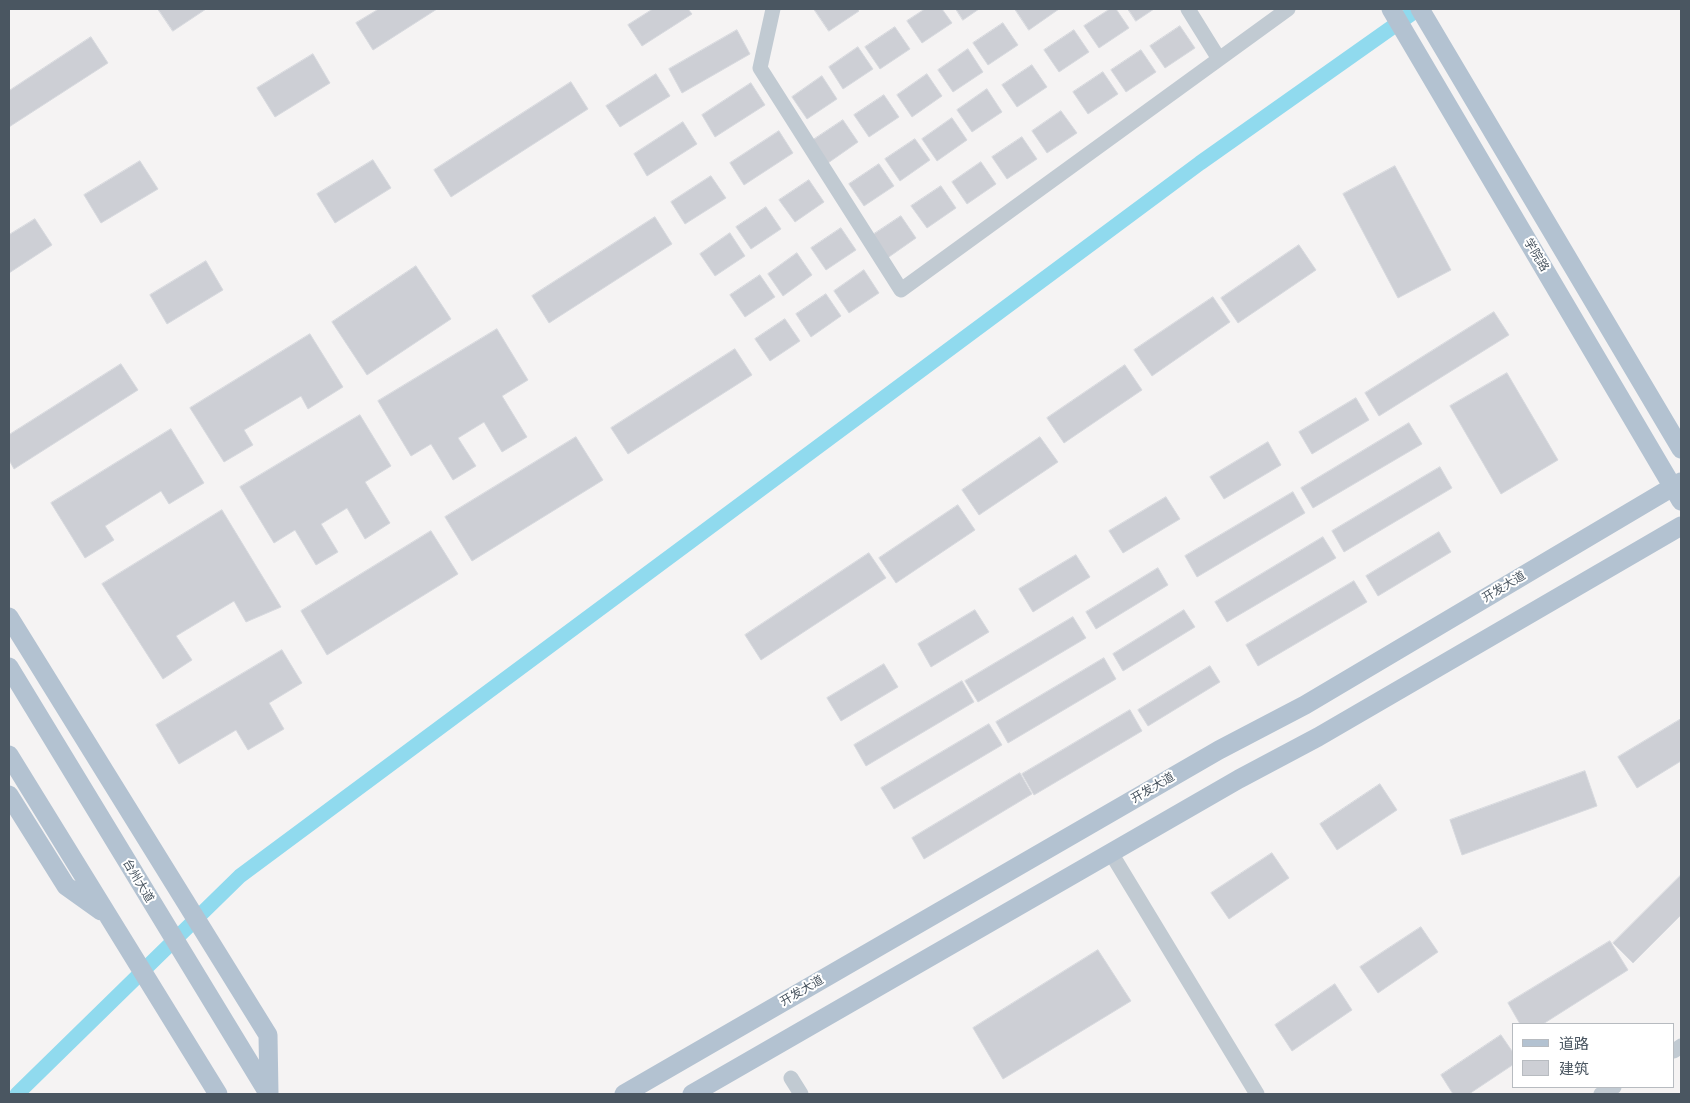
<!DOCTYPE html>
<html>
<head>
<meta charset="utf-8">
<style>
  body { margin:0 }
  #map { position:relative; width:1690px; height:1103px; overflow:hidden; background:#f5f3f3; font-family:"PT Sans","Noto Sans SC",sans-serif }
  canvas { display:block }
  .frame { position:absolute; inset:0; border:10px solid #4a5661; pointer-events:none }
  .legend { position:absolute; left:1512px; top:1023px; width:162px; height:65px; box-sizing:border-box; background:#fff; border:1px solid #b7bbc0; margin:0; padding:6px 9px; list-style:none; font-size:15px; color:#4a5661 }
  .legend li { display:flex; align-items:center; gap:10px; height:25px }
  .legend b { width:25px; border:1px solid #b7bbc0 }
</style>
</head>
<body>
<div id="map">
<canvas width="1690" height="1103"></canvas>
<div class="frame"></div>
<ul class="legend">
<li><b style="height:6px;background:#b3c2d1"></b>道路</li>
<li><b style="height:14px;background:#cdcfd5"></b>建筑</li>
</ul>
</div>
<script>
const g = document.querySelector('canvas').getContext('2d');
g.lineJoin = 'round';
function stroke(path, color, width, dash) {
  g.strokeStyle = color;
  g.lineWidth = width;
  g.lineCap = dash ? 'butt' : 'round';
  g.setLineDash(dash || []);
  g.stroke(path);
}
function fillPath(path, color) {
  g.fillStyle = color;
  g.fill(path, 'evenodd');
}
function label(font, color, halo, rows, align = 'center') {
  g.font = font + ' "PT Sans","Noto Sans SC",sans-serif';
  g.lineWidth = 4;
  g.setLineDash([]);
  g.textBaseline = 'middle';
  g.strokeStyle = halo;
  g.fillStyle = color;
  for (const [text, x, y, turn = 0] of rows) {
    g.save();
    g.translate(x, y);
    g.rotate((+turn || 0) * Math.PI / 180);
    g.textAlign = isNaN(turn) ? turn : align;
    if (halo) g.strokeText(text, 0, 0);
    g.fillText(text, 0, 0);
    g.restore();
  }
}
const canal = new Path2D(`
  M 17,1094 L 240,876 L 1200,163 L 1418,9`);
const building = new Path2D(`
  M 158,9 L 206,9 L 173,31 Z
  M 379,9 L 437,9 L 373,50 L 356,23 Z
  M 653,9 L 688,9 L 692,14 L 642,46 L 628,25 Z
  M 814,9 L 857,9 L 859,11 L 829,31 Z
  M 925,9 L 942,9 L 952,23 L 922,43 L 907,21 Z
  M 956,9 L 979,9 L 963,20 Z
  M 1015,9 L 1059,9 L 1029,30 Z
  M 1110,9 L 1116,9 L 1129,28 L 1099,48 L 1084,26 Z
  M 1128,9 L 1154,9 L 1136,21 Z
  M 1003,23 L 1018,45 L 988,65 L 973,43 Z
  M 1180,26 L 1195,48 L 1165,68 L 1150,46 Z
  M 895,27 L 910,49 L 880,69 L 865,47 Z
  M 737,30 L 750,54 L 682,93 L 669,69 Z
  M 1074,30 L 1089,52 L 1059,72 L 1044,50 Z
  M 91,37 L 108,63 L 9,127 L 9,91 Z
  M 858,47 L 873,69 L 843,89 L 829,67 Z
  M 968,49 L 983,72 L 953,92 L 938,70 Z
  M 1141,50 L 1156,72 L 1126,92 L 1111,70 Z
  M 313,54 L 330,83 L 275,117 L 257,88 Z
  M 1032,65 L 1047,87 L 1017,107 L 1002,85 Z
  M 1103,72 L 1118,94 L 1088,114 L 1073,92 Z
  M 656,74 L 670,96 L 620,127 L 606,106 Z
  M 927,74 L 942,96 L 912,117 L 897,95 Z
  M 822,76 L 837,99 L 807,119 L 792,97 Z
  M 571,82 L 588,109 L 451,197 L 434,170 Z
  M 751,83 L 765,105 L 715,137 L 702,115 Z
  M 987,89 L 1002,112 L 972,132 L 957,110 Z
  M 884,95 L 899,117 L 869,137 L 854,115 Z
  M 1061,111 L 1077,133 L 1047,153 L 1032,131 Z
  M 952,118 L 967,140 L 937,161 L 922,139 Z
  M 843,120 L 858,142 L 828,163 L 813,140 Z
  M 683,122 L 697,144 L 647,176 L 634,154 Z
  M 779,131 L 793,153 L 744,185 L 730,163 Z
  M 1022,137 L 1037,159 L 1007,179 L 992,157 Z
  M 915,139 L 930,160 L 900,181 L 885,159 Z
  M 373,160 L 391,188 L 335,223 L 317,194 Z
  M 140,161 L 158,189 L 101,223 L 84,195 Z
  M 981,162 L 996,184 L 967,204 L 952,182 Z
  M 879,164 L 894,186 L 864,206 L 849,184 Z
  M 1395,166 L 1451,270 L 1398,298 L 1343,194 Z
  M 711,176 L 726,198 L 685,224 L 671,202 Z
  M 809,180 L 824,202 L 795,222 L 779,200 Z
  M 941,186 L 956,208 L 927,228 L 911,206 Z
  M 766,207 L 781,229 L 751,249 L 736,227 Z
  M 901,216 L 916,238 L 886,259 L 871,236 Z
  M 655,217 L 672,244 L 549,323 L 532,296 Z
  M 35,219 L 52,245 L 9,273 L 9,235 Z
  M 841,228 L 856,250 L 826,270 L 811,248 Z
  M 730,233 L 745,256 L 715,276 L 700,254 Z
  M 1299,245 L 1316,270 L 1238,323 L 1221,298 Z
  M 797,253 L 812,275 L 783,296 L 768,274 Z
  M 206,261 L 223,290 L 167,324 L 150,295 Z
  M 416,266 L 451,319 L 367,375 L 332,322 Z
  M 864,270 L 879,293 L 849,313 L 834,291 Z
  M 760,275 L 775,297 L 745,317 L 730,295 Z
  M 826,294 L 841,316 L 811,337 L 796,314 Z
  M 1213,297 L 1230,322 L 1152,376 L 1134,350 Z
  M 1494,312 L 1509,335 L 1379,416 L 1365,393 Z
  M 785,319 L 800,341 L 770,361 L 755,339 Z
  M 497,329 L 528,380 L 502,396 L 527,437 L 502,452 L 484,422 L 458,438 L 476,466 L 453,480 L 431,444 L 411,456 L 378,401 Z
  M 310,334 L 343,387 L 308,409 L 301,396 L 244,430 L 253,445 L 224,462 L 190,408 Z
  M 735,349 L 752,375 L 628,454 L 611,428 Z
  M 121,364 L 138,390 L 14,469 L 9,460 L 9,435 Z
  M 1125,365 L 1142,390 L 1064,443 L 1047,418 Z
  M 1507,373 L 1558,460 L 1501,494 L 1450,406 Z
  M 1356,398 L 1369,420 L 1312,454 L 1299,432 Z
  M 360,415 L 391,466 L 365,482 L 390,523 L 365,539 L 347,508 L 321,524 L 338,552 L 316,565 L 295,530 L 274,543 L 240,487 Z
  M 1409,423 L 1422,444 L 1313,508 L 1301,488 Z
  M 171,429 L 204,483 L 169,504 L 161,491 L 105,526 L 114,540 L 85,558 L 51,503 Z
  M 576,437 L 603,480 L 472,561 L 445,517 Z
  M 1040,437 L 1058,462 L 979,515 L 962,490 Z
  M 1268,442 L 1281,465 L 1224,499 L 1210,477 Z
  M 1440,467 L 1452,488 L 1344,552 L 1332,531 Z
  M 1293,492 L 1305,513 L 1197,577 L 1185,556 Z
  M 1166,497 L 1180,519 L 1123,553 L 1109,531 Z
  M 958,505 L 975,530 L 896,583 L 879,558 Z
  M 222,510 L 281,607 L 246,622 L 234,601 L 176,636 L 192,660 L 163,679 L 102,584 Z
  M 431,531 L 458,574 L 327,655 L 301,611 Z
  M 1439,532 L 1451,552 L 1378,596 L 1366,576 Z
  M 1323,537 L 1336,558 L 1227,622 L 1215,602 Z
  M 869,553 L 886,578 L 761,660 L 745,635 Z
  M 1076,555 L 1090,577 L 1033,612 L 1019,589 Z
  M 1158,568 L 1168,585 L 1096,629 L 1086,612 Z
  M 1354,581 L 1367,602 L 1258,666 L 1246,645 Z
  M 975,610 L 989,632 L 931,667 L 918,644 Z
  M 1184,610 L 1195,627 L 1123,671 L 1113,654 Z
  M 1073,617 L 1086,638 L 978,702 L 965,681 Z
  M 282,650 L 302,683 L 269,703 L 284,729 L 248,750 L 236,730 L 179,764 L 156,725 Z
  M 1104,658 L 1116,679 L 1008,743 L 996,722 Z
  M 884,664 L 898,687 L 841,721 L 827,698 Z
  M 1210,666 L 1220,682 L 1148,726 L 1138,710 Z
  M 962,681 L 974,702 L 866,766 L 854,745 Z
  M 1130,710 L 1142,731 L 1034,795 L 1022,774 Z
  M 1681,719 L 1681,761 L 1637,788 L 1618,757 Z
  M 989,724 L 1002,745 L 894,809 L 881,788 Z
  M 1585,771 L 1597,806 L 1462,855 L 1450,820 Z
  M 1020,773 L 1032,794 L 924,859 L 912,838 Z
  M 1380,784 L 1397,810 L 1337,850 L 1320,824 Z
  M 1272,853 L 1289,878 L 1229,919 L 1211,893 Z
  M 1681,875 L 1681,915 L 1633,963 L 1613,943 Z
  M 1421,927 L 1438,952 L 1378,993 L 1360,967 Z
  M 1610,941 L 1628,970 L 1543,1024 L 1520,1024 L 1508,1003 Z
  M 1098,950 L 1131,1001 L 1003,1079 L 973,1028 Z
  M 1335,984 L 1352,1010 L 1292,1051 L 1275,1025 Z
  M 1501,1035 L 1514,1054 L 1514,1064 L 1469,1094 L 1453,1094 L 1441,1075 Z`);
const minor = new Path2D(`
  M 773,9 L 760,68 L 901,290 L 1288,9
  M 1188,9 L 1219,59
  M 1111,853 L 1257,1094
  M 1674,1051 L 1681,1046
  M 791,1078 L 801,1094
  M 1601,1094 L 1614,1087`);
const major = new Path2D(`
  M 1391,9 L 1681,501
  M 1420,9 L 1681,449
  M 9,617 L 268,1035 L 269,1094
  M 9,667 L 268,1093
  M 9,755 L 218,1094
  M 9,795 L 66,886 L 101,911
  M 624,1094 L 1219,750 L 1305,705 L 1681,482
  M 692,1094 L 1239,779 L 1318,737 L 1681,526`);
const streetNames = [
  ["学院路",1536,255,59],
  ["开发大道",1504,587,-31],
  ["开发大道",1153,788,-30],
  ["台州大道",138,881,59],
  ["开发大道",802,991,-30]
];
stroke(canal, '#90daee', 15);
fillPath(building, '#cdcfd5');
stroke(building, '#d7d9de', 1);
stroke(minor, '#c1cad2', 15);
stroke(major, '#b3c2d1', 19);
label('12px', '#4a5661', '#fff', streetNames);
</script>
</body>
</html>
